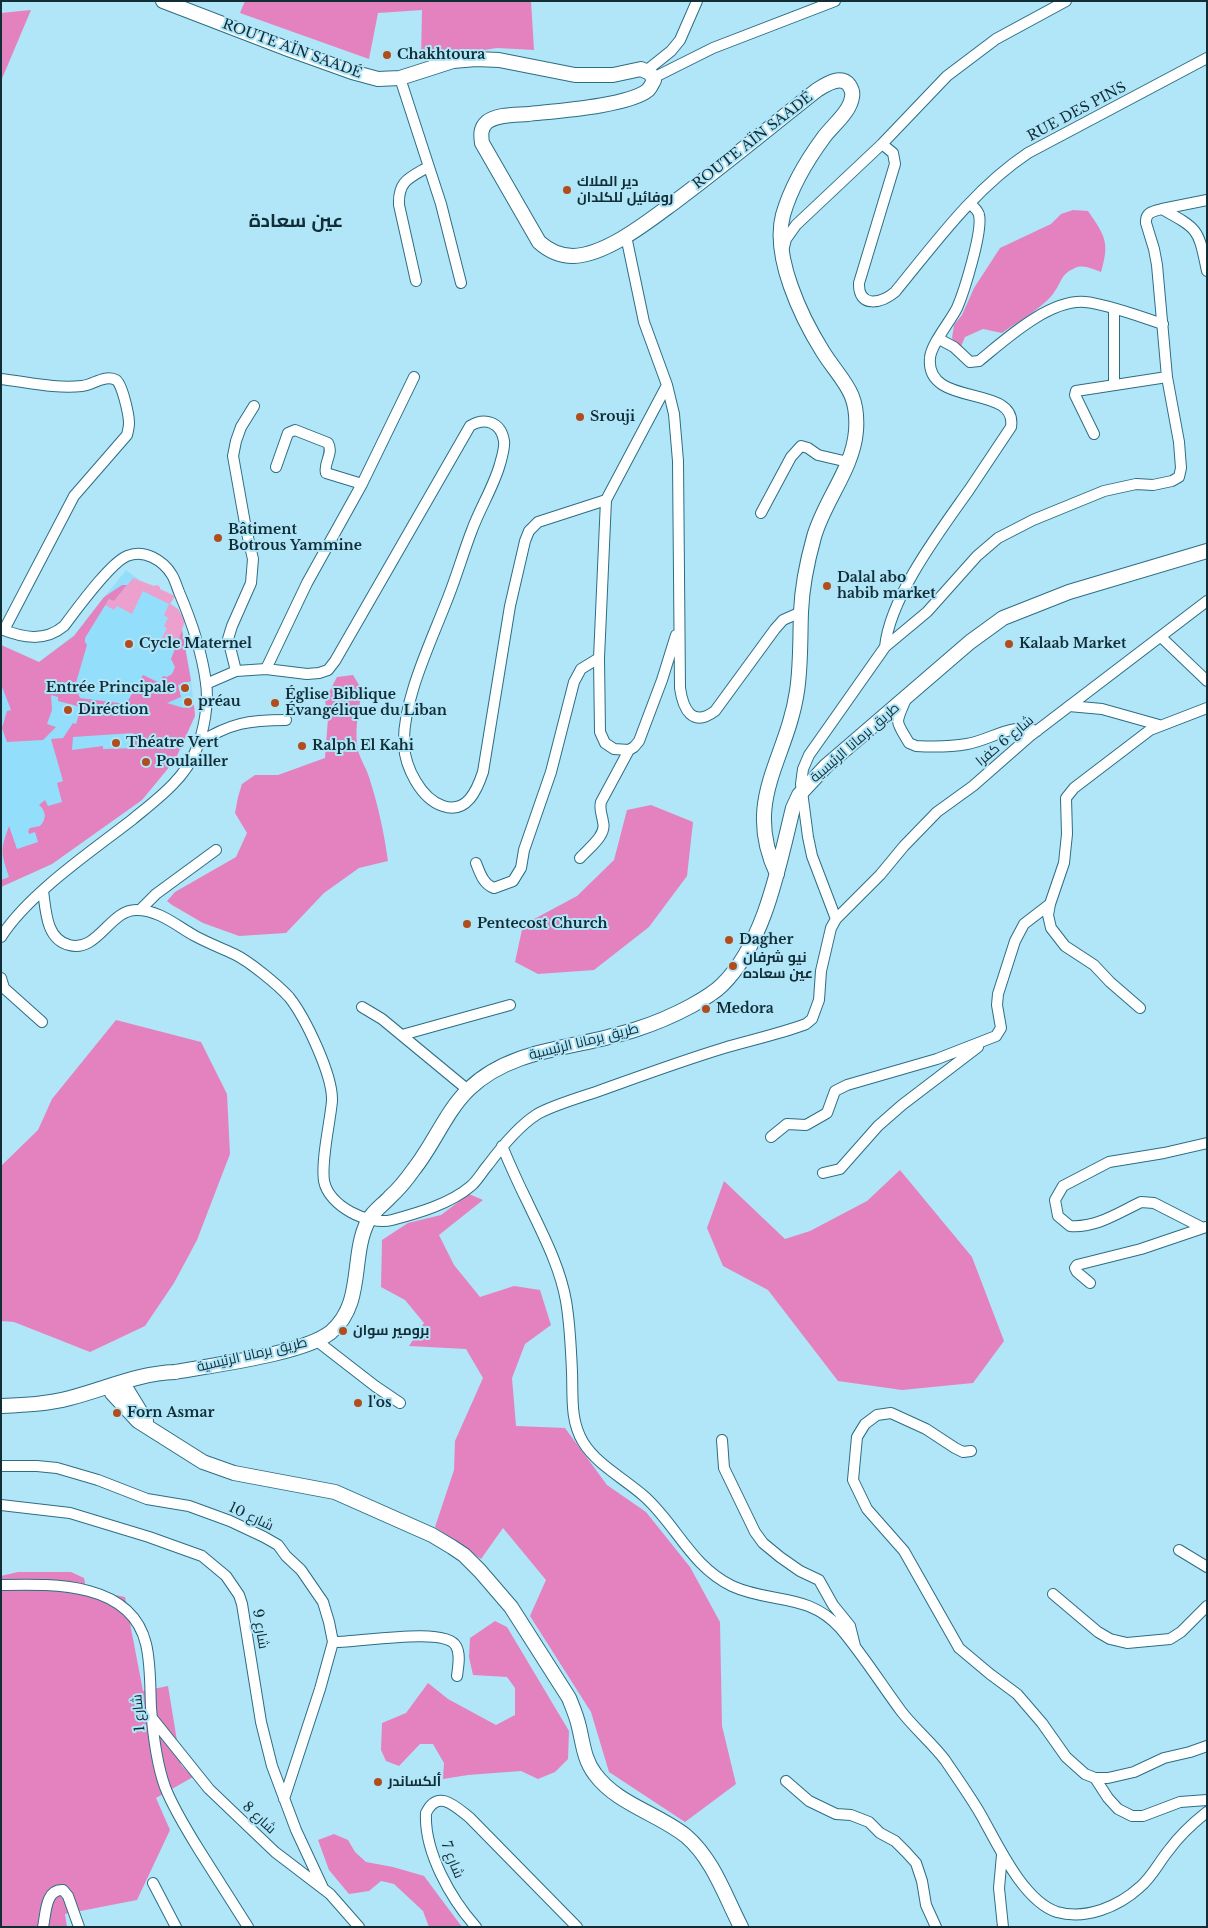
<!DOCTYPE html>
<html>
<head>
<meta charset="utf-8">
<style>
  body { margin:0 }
  #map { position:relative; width:1208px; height:1928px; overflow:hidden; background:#b1e5f8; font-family:"Libre Baskerville",serif }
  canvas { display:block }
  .frame { position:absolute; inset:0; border:2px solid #112d36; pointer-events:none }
</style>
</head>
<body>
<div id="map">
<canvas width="1208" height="1928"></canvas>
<div class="frame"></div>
</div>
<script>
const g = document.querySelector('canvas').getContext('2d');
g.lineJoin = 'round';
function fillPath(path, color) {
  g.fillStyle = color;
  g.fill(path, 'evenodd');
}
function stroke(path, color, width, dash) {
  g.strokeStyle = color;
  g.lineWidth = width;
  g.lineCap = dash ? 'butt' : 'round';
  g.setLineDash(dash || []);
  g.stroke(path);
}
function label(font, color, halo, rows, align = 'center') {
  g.font = font + ' "Libre Baskerville",Cairo,serif';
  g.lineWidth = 4;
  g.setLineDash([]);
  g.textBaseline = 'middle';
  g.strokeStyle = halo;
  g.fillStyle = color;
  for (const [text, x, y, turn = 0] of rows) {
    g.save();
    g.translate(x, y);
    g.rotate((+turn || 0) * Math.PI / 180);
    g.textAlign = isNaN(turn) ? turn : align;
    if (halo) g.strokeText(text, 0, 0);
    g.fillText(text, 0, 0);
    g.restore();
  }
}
const built = new Path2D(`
  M 126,570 L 178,609 L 190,671 L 195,716 L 175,760 L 142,800 L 52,864 L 1,887 L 1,645 L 39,662 L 74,635 Z`);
const green = new Path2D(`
  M 133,578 L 154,586 L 157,585 L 160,587 L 160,589 L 175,596 L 170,604 L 178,609 L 185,621 L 175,650 L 160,642 L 167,628 L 164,626 L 168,618 L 164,615 L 169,604 L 143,591 L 132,614 L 117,606 L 114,610 L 105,605 L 110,599 L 114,601 Z`);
const forest = new Path2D(`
  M 245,1 L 531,1 L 534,50 L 497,48 L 421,60 L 422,10 L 378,13 L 369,59 L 240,13 Z
  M 31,10 L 1,81 L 1,13 Z
  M 1073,210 L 1088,211 C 1105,236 1110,242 1101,272 C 1093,269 1083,264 1075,268 C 1061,274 1062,281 1055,291 C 1046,306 1017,322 1002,333 L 983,329 L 965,337 L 960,349 L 952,338 L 954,325 L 962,315 L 974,288 L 1000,248 L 1051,224 L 1061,214 Z
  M 122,585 L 127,585 L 114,601 L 109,599 L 85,638 L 85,642 L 87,645 L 75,686 L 80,698 L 126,704 L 143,675 L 160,683 L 163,676 L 167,677 L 172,674 L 175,667 L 171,659 L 182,630 L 191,681 L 178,685 L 181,697 L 167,703 L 184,708 L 194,705 L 195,716 L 175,760 L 142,800 L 52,864 L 1,887 L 1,880 L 9,877 C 1,852 0,851 9,826 L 17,849 L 38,842 L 35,832 L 29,834 L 28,831 L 30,828 L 40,826 C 47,819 46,811 39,805 L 45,800 L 48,806 L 62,802 L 57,783 L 63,781 L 51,739 L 63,738 L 73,723 L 76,724 L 81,707 L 58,701 L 58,697 L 51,695 L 52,710 L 47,724 L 56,727 L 43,740 L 7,742 L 2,728 L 7,711 L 11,710 L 1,684 L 1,645 L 39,662 L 74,636 L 104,597 ZM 133,733 L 135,748 L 103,749 L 103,746 L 72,750 L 73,737 Z
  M 353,675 L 362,690 C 359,708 355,726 357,745 C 358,756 366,767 369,777 C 378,805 384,832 388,861 L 359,868 L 324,893 L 286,933 L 239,936 L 203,923 L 172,905 L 167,901 L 175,892 L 236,857 L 247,833 L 235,813 L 238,797 L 242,784 L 255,775 L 278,775 L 325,758 L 328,718 L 325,700 L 337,677 Z
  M 651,805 L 693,822 L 687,876 L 649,927 L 594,970 L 538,974 L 515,962 L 523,925 L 577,896 L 614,860 L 627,810 Z
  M 116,1020 L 201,1042 L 227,1094 L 230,1154 L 197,1240 L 174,1283 L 145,1326 L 90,1352 L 14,1322 L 1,1321 L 1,1166 L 38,1130 L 52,1099 Z
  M 900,1170 L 972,1257 L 1004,1341 L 973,1383 L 902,1390 L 838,1381 L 768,1290 L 723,1266 L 707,1228 L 724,1181 L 785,1239 L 810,1231 L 867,1201 Z
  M 469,1194 L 483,1200 L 439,1235 L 454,1265 L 480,1297 L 514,1286 L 540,1290 L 551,1325 L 525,1344 L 512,1378 L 516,1426 L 565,1428 L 607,1485 L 646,1512 L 690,1567 L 720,1622 L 722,1726 L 736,1784 L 685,1822 L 609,1772 L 591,1712 L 530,1616 L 546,1580 L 503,1528 L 481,1559 L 435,1527 L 454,1470 L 455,1441 L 483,1378 L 466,1349 L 409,1346 L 424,1323 L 405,1300 L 381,1287 L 382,1240 L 408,1223 L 441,1215 Z
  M 18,1572 L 71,1572 L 84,1578 L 86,1589 L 125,1597 L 143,1691 L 168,1686 L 181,1765 L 193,1777 L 156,1798 L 170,1830 L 137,1900 L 65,1914 L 67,1927 L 1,1927 L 1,1576 Z
  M 495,1621 L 507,1627 L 569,1731 L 568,1759 L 555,1772 L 538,1779 L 521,1771 L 468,1775 L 443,1779 L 444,1763 L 433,1744 L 420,1744 L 399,1766 L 386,1761 L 381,1750 L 382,1723 L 406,1713 L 428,1683 L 448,1699 L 496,1725 L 515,1715 L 515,1688 L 507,1677 L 473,1675 L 469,1657 L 470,1638 Z
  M 334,1834 L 348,1840 L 355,1852 L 366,1862 L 393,1867 L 424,1876 L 462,1927 L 429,1927 L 423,1911 L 394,1884 L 381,1881 L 369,1891 L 349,1894 L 329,1870 L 318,1840 Z`);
const street = new Path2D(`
  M 646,71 L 671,51 L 680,40 L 697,1
  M 400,78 L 441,204 L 461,283
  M 653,78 L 713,48 L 835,1
  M 882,144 L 893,153 L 895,164 L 859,283 C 858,309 882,303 895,292 C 936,242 974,189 1028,153 L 1207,58
  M 1162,209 L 1207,200
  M 784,247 L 786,239 L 796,225 L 882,144 L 947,76 L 996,39 L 1066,1
  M 416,281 L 399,205 C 398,181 409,178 428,167
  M 939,339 L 954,347 L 970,362 L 979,361 C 1005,340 1049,299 1085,302 C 1107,304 1141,317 1163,324
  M 1,379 C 27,382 56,389 82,386 C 93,385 105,374 116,380 C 122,383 129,415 129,423 C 129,427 128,431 127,435 L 74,496 L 4,630
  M 667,385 L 674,414 L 678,461 L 680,688 C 683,709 692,728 715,711 L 775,629 L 783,620 L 801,612
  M 1114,385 L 1114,310
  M 1094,434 L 1075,395 L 1076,391 L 1167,377
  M 276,467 L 288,433 L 295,430 L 328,443 C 334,454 323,463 326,473 L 362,484
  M 606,500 L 599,658 L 600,732 L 605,743 L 614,749 L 629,750 L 634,747 L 639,741 L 662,680 L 676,635
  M 761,513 L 791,457 L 801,446 L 808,448 L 818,455 L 848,462
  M 1,629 C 23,638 45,642 64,626 C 77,609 110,563 127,556 C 144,549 163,560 172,575 C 175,580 177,587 179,592 C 191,620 202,652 206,683 C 209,703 204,731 196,750 C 185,779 156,800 133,819 C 92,851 28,894 1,937
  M 1161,637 L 1207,681
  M 885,647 C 890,597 940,531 969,490 C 983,469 997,448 1011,427 C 1018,383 925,409 930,358 C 931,344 950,322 957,308 C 964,292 983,231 979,215 C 978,210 973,207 970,203
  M 266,669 L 307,583 L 362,484 L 414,377
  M 236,671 L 228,639 L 232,626 L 251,583 L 253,559 L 246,529 L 233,456 L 236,441 L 241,427 L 254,406
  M 206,684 L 236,671 L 266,669 L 307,674 L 319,673 L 328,670 L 335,661 L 470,426 C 485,417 501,422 504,441 C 505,447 502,457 500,464 C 494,486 480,508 472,530 C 465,548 459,568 452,587 C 436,632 402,697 404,745 C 405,767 421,799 443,806 C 467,814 477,790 483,772 L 510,606 L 525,541 L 529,531 L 538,522 L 606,500 L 667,385 L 644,322 L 626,236
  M 906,699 C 895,725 895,719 909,743 L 916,746 C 933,747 950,747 967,744 C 991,740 1012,722 1037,731
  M 1069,706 L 1102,709 L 1159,725
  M 198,743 C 231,723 248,720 286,720
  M 580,858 C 589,848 607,835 603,822 C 602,814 599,810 601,802 L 629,750
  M 476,863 C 480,873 483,884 494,888 L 513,881 L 521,868 L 524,850 L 551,772 L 574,682 L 581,669 L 599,658
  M 43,891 C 46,911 46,939 69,945 C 98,953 110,909 137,910 C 159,910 177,926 195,936 C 208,943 221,948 234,954 C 249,961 278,985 289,997 C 305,1017 333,1075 332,1101 C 330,1123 321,1160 324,1181 C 329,1206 368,1226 392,1220 C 418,1213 450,1204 471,1186 C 477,1181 482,1172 488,1165 C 500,1149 519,1126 536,1115 C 548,1107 581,1097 596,1092 C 638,1077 681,1061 724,1048 C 751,1040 779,1034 806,1024 L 812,1019 L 819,1000 L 821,971 L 831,928 L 836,919 L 880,875 L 904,846 L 937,812 L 973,786 L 1030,736 L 1207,601
  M 140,910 L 156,894 L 216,850
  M 836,919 L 812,856 L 808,837 L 801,784 L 803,769 L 809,755 L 885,647 L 927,612 L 977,556 L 998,538 L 1033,520 L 1104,491 L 1136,484 L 1153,485 L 1172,481 L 1179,477 L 1181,468 L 1179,442 L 1167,377 L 1157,265 L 1154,249 L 1146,223 C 1145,212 1154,211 1162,209 C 1200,230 1198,229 1207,271
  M 1,978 L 4,988 L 42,1022
  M 362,1007 L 382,1019 L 468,1090
  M 1140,1008 L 1110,982 L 1094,965 L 1065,946 L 1051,928 L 1048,915 L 1050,904 L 1064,863 L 1067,834 L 1066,798 L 1074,788 L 1150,730 L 1207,708
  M 402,1035 L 510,1005
  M 771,1137 L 787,1124 L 806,1125 L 827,1113 L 835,1091 L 847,1085 L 937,1059 L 996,1036 L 1001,1028 L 997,1005 L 998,994 L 1015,941 L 1024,924 L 1050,904
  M 502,1146 C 510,1165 518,1183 527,1201 C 542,1233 560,1266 566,1301 C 570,1324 571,1348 572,1372 C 573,1397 570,1420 583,1442 C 597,1465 625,1479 645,1497 C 677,1526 691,1566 732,1586 C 771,1604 808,1592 841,1629 C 863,1655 881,1684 901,1711 C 914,1728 932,1743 945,1760 C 957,1778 970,1796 981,1815 C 997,1843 1023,1901 1057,1912 C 1086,1920 1118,1907 1140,1887 C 1152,1877 1159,1862 1169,1850 C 1180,1835 1193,1823 1207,1812
  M 823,1173 L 840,1169 L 878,1126 L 902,1105 L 978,1047
  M 1203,1228 L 1154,1203 L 1141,1202 C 1118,1213 1096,1228 1070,1226 L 1058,1216 L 1055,1200 L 1063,1186 L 1109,1162 L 1164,1153 L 1207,1143
  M 1090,1283 L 1077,1272 L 1075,1268 L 1077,1265 L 1141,1249 L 1206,1227
  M 317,1341 L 375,1386 L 400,1403
  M 722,1440 L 724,1468 L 755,1532 L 763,1543 L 780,1557 L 800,1571 L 819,1580 L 833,1605 L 850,1626 L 855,1646
  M 971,1451 L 963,1452 L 955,1448 L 926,1429 L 891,1413 L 877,1415 L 865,1424 L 857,1437 L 853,1480 L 867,1509 L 904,1551 L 959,1648 L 990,1674 L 1017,1694 L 1042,1723 L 1066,1757 L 1085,1774 L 1095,1778 L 1108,1798 L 1118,1809 L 1132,1816 L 1143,1816 L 1180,1802 L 1207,1800
  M 1,1466 L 37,1466 L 57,1468 L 98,1480 L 147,1499 L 189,1506 L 230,1521 L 264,1537 L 278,1545 L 286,1556 L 301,1570 L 323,1602 L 329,1622 L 333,1642 L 320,1689 L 284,1799
  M 1,1505 L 70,1513 L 149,1537 L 202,1556 L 226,1576 L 239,1595 L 242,1604 L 261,1722 L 272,1766 L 296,1830 L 323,1888
  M 1179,1550 L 1207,1567
  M 1,1585 C 52,1584 131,1581 146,1644 C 151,1665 150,1687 151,1708 C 153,1734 156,1762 165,1787 C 174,1810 188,1832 201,1853 C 217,1878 232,1902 248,1927
  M 1053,1594 L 1098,1632 L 1110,1639 L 1127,1643 L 1170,1639 L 1181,1632 L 1207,1606
  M 333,1642 C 356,1643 446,1626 456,1646 C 461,1655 458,1667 457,1676
  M 152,1718 L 209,1789 L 275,1852 L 330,1894 L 359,1927
  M 1095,1778 L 1108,1778 L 1134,1772 L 1164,1758 L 1190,1752 L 1207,1746
  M 786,1781 L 809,1801 L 836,1814 L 851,1815 L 869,1822 L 880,1833 L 895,1841 L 906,1852 L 916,1863 L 922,1881 L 926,1905 L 936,1927
  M 1002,1855 L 999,1888 L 1003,1927
  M 153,1883 L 176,1927
  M 43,1927 C 46,1914 45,1889 63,1890 L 68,1896 L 79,1927
  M 476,1927 C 451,1899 424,1852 426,1813 C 438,1788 456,1807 470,1818 L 577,1927`);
const secondary = new Path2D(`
  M 163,1 L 288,49 L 352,72 L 378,79 L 400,78 L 453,61 L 476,59 L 499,60 L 575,75 L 613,75 L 641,69 L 650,73 L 654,80 C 652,84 651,87 648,90 C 629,106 555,111 528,114 C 516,115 497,114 487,122 C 480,128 481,136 482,143 L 539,242 C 549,251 559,256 573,256 C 607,255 650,220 676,201 C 724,165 770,127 817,90 C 825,85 841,74 849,85 C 851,88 853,93 852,97 C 850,112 833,125 824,137 C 807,160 791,187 783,215 C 772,256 801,317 823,352 C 842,382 859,391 856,431 C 853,469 824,501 814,537 C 807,562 802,587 801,612 C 800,638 801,665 797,691 C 787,760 742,800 777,874
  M 122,1382 L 146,1421
  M 110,1386 L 112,1393 L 138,1421 L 203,1462 L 234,1473 L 335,1492 L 432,1535 L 452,1547 L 464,1555 L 480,1571 L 511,1607 L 569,1698 C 573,1708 577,1717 579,1727 C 583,1743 584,1760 595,1774 C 617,1804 657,1813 686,1836 C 713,1859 725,1896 741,1927
  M 1,1406 C 24,1405 48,1404 70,1398 C 105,1389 139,1373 175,1372 C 212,1365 304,1354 331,1332 C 365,1303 350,1256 368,1221 C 373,1211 383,1205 390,1197 C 399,1189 407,1179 414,1169 C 434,1144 446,1111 469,1089 C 499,1060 539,1052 578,1044 C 620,1035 652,1027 691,1006 C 702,1000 713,994 722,985 C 765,943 779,865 793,808 L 799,795 L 826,766 L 970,642 L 1003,618 L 1069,592 L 1207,551`);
const markers = [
  [387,55,5,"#b14d1c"],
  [567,190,5,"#b14d1c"],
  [580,417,5,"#b14d1c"],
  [218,538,5,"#b14d1c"],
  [827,586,5,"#b14d1c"],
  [129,644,5,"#b14d1c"],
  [1009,644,5,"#b14d1c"],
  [185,688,5,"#b14d1c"],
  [188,702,5,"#b14d1c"],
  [275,703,5,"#b14d1c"],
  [68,710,5,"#b14d1c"],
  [116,743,5,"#b14d1c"],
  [302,746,5,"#b14d1c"],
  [146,762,5,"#b14d1c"],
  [467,924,5,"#b14d1c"],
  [729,940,5,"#b14d1c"],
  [733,966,5,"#b14d1c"],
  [706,1009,5,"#b14d1c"],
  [343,1331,5,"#b14d1c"],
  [358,1403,5,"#b14d1c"],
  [117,1413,5,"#b14d1c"],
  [378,1782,5,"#b14d1c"]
];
const streetNames = [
  ["ROUTE AÏN SAADÉ",292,49,20],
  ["RUE DES PINS",1077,112,-28],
  ["ROUTE AÏN SAADÉ",753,141,-38],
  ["شارع 6 كفرا",1005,741,-40],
  ["طريق برمانا الرئيسية",855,743,-41],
  ["طريق برمانا الرئيسية",584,1042,-14],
  ["طريق برمانا الرئيسية",252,1355,-13],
  ["شارع 10",251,1517,25],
  ["شارع 9",260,1629,81],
  ["شارع 1",139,1713,-95],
  ["شارع 8",259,1818,43],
  ["شارع 7",452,1860,68]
];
const poiNames = [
  ["Chakhtoura",397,55],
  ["دير الملاك",577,182],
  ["روفائيل للكلدان",577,198],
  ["Srouji",590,417],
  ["Bâtiment",228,530],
  ["Botrous Yammine",228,546],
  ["Dalal abo",837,578],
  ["habib market",837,594],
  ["Cycle Maternel",139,644],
  ["Kalaab Market",1019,644],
  ["Entrée Principale",175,688,"right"],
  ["Église Biblique",285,695],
  ["Évangélique du Liban",285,711],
  ["préau",198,702],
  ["Diréction",78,710],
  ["Théatre Vert",126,743],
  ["Ralph El Kahi",312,746],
  ["Poulailler",156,762],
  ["Pentecost Church",477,924],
  ["Dagher",739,940],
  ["نيو شرفان",743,958],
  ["عين سعاده",743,974],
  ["Medora",716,1009],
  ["برومير سوان",353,1331],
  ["l'os",368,1403],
  ["Forn Asmar",127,1413],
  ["ألكساندر",388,1782]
];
const districtNames = [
  ["عين سعادة",296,222]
];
fillPath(built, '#93dffb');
fillPath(green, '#eca0ce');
fillPath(forest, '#e482bf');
stroke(street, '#2c6e84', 12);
stroke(secondary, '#2c6e84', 16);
stroke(street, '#fff', 10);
stroke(secondary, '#fff', 14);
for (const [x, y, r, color] of markers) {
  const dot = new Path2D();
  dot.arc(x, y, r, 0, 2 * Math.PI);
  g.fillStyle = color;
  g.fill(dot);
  stroke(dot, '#b1e5f8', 2);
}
label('14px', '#112d36', '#b1e5f8', streetNames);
label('bold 14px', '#112d36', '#b1e5f8', poiNames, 'left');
label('bold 19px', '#112d36', '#b1e5f8', districtNames);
</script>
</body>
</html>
